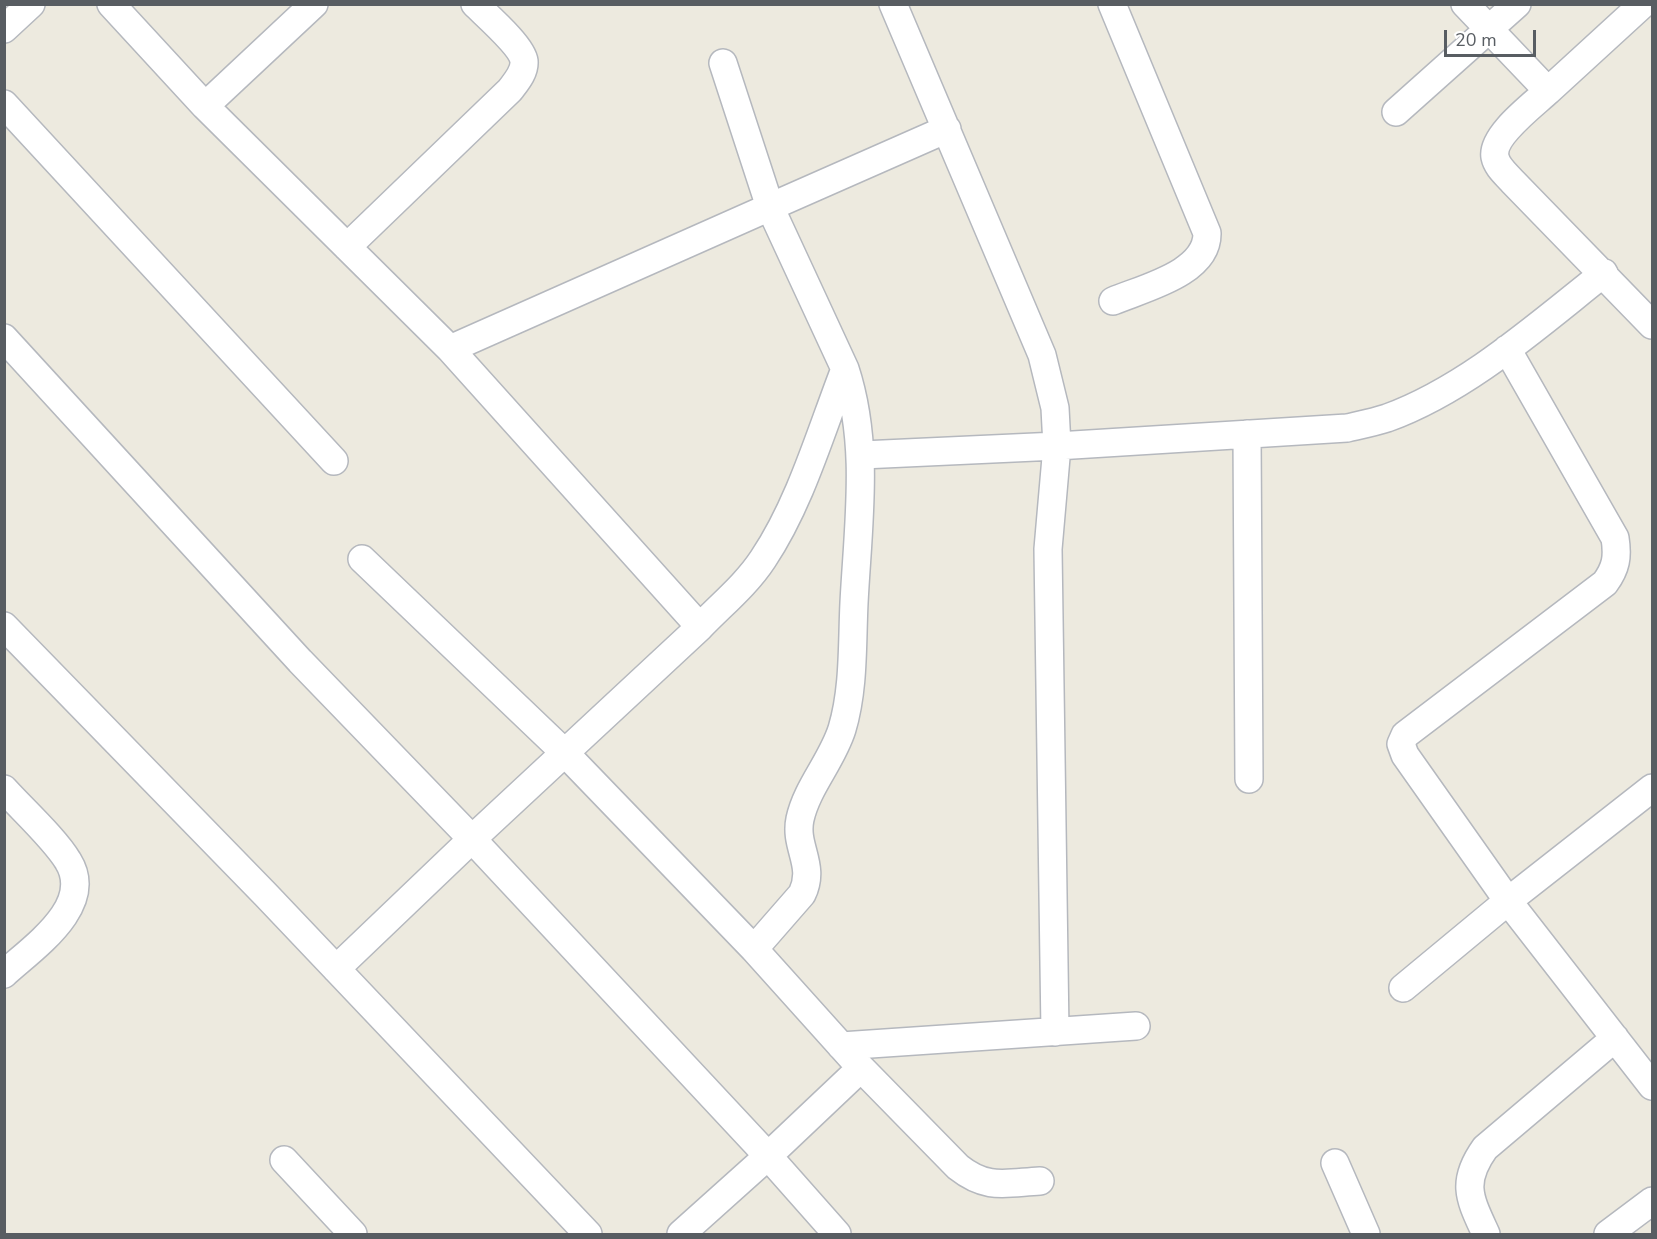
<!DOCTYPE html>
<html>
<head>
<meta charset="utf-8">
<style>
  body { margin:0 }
  #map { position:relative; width:1657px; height:1239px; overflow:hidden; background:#edeadf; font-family:"Nunito Sans",sans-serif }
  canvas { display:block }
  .frame { position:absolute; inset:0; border:6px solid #585d62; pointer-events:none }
  .scale { position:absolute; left:1444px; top:30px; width:92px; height:27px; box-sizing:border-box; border:3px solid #585d62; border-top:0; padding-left:8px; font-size:18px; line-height:21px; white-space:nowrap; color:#585d62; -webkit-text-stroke:4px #fff; paint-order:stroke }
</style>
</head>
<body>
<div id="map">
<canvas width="1657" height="1239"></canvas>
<div class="frame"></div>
<div class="scale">20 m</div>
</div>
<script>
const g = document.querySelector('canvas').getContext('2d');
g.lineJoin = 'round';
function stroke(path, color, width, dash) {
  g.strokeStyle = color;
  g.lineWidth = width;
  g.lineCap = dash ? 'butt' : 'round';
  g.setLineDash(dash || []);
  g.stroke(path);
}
const minor = new Path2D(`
  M 111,4 L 205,106 L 450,349
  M 893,4 L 1042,355 L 1055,408 L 1057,446 L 1048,549 L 1055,1032
  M 1112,4 L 1207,233 C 1208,273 1144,288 1113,301
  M 1465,4 L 1548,91 L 1643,4
  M 4,29 L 31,4
  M 723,63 L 770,207 L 450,349 L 700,627 L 472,839 L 768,1156 L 837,1234
  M 1548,91 C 1533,105 1491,136 1495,157 C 1497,167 1506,174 1512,181 L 1652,325
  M 4,104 L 334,461
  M 205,106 L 314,4
  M 1396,112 L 1517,4
  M 347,247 L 510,90 C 516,82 525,72 524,61 C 522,46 487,16 475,4
  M 4,338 L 300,661 L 472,839 L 336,969
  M 1507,349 L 1615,538 C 1618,557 1616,568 1605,583 L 1405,735 L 1401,744 L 1405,755 L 1508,901 L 1652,1086
  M 1247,434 L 1249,779
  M 862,455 L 1057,446 L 1347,428 C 1360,425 1375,422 1387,418 C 1467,389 1538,325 1604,273
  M 362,559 L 565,753 L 754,949
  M 4,626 L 266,895 L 588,1234
  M 700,627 C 721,605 746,585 763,559 C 800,504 821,431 845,369
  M 4,789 C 22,809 55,839 68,861 C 96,906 32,948 4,974
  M 1403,988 L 1508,901 L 1652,788
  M 841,1046 L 1136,1026
  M 861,1068 L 958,1167 C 987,1190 1005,1183 1040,1181
  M 284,1160 L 353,1234
  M 1335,1163 L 1366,1234
  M 681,1234 L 768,1156 L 861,1068 L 754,949 L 802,894 C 816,865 794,847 800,819 C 807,787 832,761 842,729 C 854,689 852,645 854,603 C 858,524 870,445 845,369 L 770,207 L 947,129
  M 1486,1234 C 1470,1199 1460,1183 1485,1148 L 1615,1038
  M 1608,1234 L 1652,1201`);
stroke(minor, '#b5b8be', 30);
stroke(minor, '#fff', 27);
</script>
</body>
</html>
